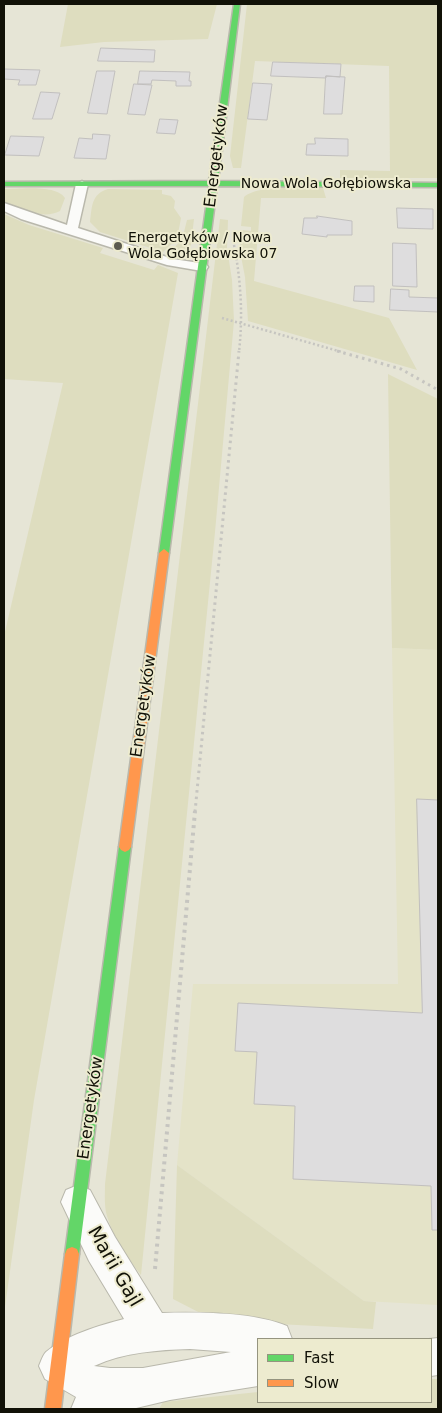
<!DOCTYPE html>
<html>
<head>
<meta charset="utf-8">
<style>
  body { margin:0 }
  #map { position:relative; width:442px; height:1413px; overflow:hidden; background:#e6e5d6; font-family:"DejaVu Sans",sans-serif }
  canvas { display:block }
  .frame { position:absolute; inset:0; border:5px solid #111107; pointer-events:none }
  .legend { position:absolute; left:257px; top:1338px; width:175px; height:65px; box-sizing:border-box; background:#edebcf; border:1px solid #95947f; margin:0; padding:6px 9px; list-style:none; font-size:15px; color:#111107 }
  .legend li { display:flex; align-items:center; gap:10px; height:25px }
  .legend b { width:25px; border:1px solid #95947f }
</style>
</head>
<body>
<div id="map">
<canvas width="442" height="1413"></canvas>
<div class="frame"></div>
<ul class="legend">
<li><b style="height:6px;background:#63d668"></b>Fast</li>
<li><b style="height:6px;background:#ff974d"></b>Slow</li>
</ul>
</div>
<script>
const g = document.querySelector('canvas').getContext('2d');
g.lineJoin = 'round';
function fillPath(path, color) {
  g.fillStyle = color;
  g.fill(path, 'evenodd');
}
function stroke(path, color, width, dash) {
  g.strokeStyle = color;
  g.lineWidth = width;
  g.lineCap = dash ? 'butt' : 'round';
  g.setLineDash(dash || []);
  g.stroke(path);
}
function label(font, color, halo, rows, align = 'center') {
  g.font = font + ' "DejaVu Sans",sans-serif';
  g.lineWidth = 4;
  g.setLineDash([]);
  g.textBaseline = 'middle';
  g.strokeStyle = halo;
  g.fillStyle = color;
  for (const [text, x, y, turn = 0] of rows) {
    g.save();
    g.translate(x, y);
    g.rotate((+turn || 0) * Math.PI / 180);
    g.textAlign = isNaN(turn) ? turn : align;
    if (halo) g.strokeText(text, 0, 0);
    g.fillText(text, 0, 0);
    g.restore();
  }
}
const built = new Path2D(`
  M 392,648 L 438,650 L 438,1305 L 364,1301 L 177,1165 L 193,984 L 398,984 Z`);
const green = new Path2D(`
  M 68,4 L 217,4 L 208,39 L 104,42 L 60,47 Z
  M 247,4 L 438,4 L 438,178 L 340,178 L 340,170 L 390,171 L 389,66 L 255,61 L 241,168 L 233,168 L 230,156 Z
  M 323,188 L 326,198 L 261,198 L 254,281 L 389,318 L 417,370 L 248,321 L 245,277 L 240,251 L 241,230 L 251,231 L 251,227 L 241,226 L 244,197 C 259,184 303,189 323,188 Z
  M 4,189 C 18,189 57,184 65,198 L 60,211 C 44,220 20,209 4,203 Z
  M 108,189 L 162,190 L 162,194 L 171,196 L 175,201 L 174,208 L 181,218 L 177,239 L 163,252 L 100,232 L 90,222 C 92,207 91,194 108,189 Z
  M 4,214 L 29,225 L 103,248 L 100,253 L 154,270 L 158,265 L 178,273 L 34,1100 L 4,1314 L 4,636 L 63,383 L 4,379 Z
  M 194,219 L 191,245 L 188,249 L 168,253 L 182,240 L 187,220 Z
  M 220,219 L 228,220 L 227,248 L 232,280 L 234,321 L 215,532 L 141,1275 C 127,1257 113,1238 107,1216 C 104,1206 105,1194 105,1184 Z
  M 388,374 L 438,399 L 438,650 L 392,648 Z
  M 177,1165 L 364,1301 L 376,1302 L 373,1329 L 278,1324 L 208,1317 L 173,1299 Z
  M 431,1379 L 438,1379 L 438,1409 L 159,1409 L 163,1402 L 258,1392 L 258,1402 L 431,1402 Z`);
const building = new Path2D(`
  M 101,48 L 155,50 L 154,62 L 98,61 Z
  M 273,62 L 341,64 L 340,77 L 326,76 L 326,78 L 271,76 Z
  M 4,69 L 40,70 L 36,85 L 18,85 L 20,80 L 4,79 Z
  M 97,71 L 115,71 L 107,114 L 88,113 Z
  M 140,71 L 190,72 L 189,81 L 191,81 L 191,86 L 176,86 L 176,81 L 152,80 L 151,84 L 138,84 Z
  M 326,76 L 345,77 L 342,114 L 324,114 Z
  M 253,83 L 272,84 L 267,120 L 248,119 Z
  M 134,84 L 152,85 L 145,115 L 128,114 Z
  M 41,92 L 60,93 L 52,119 L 33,119 Z
  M 160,119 L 178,120 L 175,134 L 157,133 Z
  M 93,134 L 110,135 L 106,159 L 74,158 L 79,138 L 92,139 Z
  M 11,136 L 44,137 L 39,156 L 5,155 Z
  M 315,138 L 348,139 L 348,156 L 306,155 L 307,144 L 315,144 Z
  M 397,208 L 433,209 L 433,229 L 398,228 Z
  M 317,216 L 352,221 L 352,235 L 327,235 L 327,237 L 302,234 L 304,218 L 317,218 Z
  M 393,243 L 416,244 L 417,287 L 393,286 Z
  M 355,286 L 374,286 L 374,302 L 354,301 Z
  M 391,289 L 409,290 L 409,297 L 438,298 L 438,312 L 390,310 Z
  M 417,799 L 438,800 L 438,1230 L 432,1230 L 431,1186 L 293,1179 L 295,1106 L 254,1104 L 257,1052 L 235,1051 L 238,1003 L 422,1013 Z`);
const pathFar2 = new Path2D(`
  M 234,245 C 241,281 243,316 239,352
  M 222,318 L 342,352`);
const pathFar1 = new Path2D(`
  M 337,351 L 401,369 L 438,390
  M 195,812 L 239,351`);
const path = new Path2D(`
  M 155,1269 L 195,811`);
const lane = new Path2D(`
  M 82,181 L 88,184 L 78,228 L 173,259 L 206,264 L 208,267 L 206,270 L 202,271 L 167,265 L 21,219 L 4,211 L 4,203 L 67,225 L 76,184 Z`);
const street = new Path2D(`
  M 78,1185 L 90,1190 L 115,1237 L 162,1313 C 198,1312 254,1312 287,1326 L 292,1339 L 258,1339 L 258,1386 L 170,1400 L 132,1409 L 71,1409 L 76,1397 L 45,1379 L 39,1366 C 41,1361 43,1355 46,1352 C 65,1336 100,1325 124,1319 L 89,1261 L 61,1202 L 66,1190 ZM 190,1349 L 231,1352 L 143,1368 L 110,1368 L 94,1366 C 125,1352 158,1350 190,1349 Z
  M 438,1338 L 438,1375 L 431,1376 L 431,1339 L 429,1339 Z`);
const fast = new Path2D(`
  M 234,4 L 240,4 L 218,181 L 438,183 L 438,187 L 217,186 L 169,553 L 164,557 L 159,553 L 209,186 L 4,186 L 4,182 L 209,181 Z
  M 125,842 L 129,844 L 131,847 L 79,1254 L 77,1259 L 72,1261 L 67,1259 L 65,1254 L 119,847 L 121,844 Z`);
const slow = new Path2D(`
  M 164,549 L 169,553 L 131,847 L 129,850 L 125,852 L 121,850 L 119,847 L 159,553 Z
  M 72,1247 L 77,1249 L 79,1254 L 61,1409 L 45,1409 L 65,1254 L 67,1249 Z`);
const markers = [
  [118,246,5,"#5c5b4f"]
];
const farStreetnames = [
  ["Nowa Wola Gołębiowska",326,184]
];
const farPoinames = [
  ["Energetyków / Nowa",128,238],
  ["Wola Gołębiowska 07",128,254]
];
const streetNames = [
  ["Energetyków",217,156,-83],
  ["Energetyków",144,706,-82],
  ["Energetyków",91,1108,-82]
];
const nearStreetnames = [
  ["Marii Gajl",114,1267,60]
];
fillPath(built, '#e4e3c8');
fillPath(green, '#deddbf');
fillPath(building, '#deddde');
stroke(building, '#c1bfbe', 1);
stroke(lane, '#b9b8ac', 3);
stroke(street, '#b9b8ac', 2);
stroke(fast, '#b9b8ac', 3);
stroke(slow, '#b9b8ac', 3);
stroke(pathFar2, '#c6c5c0', 2.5, [2, 2.5]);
stroke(pathFar1, '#c6c5c0', 3, [2.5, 4]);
stroke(path, '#c6c5c0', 4, [3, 4.5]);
fillPath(lane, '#fbfbf9');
fillPath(street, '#fbfbf9');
fillPath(fast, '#63d668');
fillPath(slow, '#ff974d');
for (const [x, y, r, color] of markers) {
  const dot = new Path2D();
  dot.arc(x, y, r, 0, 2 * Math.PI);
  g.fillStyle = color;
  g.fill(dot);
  stroke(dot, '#edebcf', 2);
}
label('14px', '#111107', '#edebcf', farStreetnames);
label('14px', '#111107', '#edebcf', farPoinames, 'left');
label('16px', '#111107', '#edebcf', streetNames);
label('19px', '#111107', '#edebcf', nearStreetnames);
</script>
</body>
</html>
